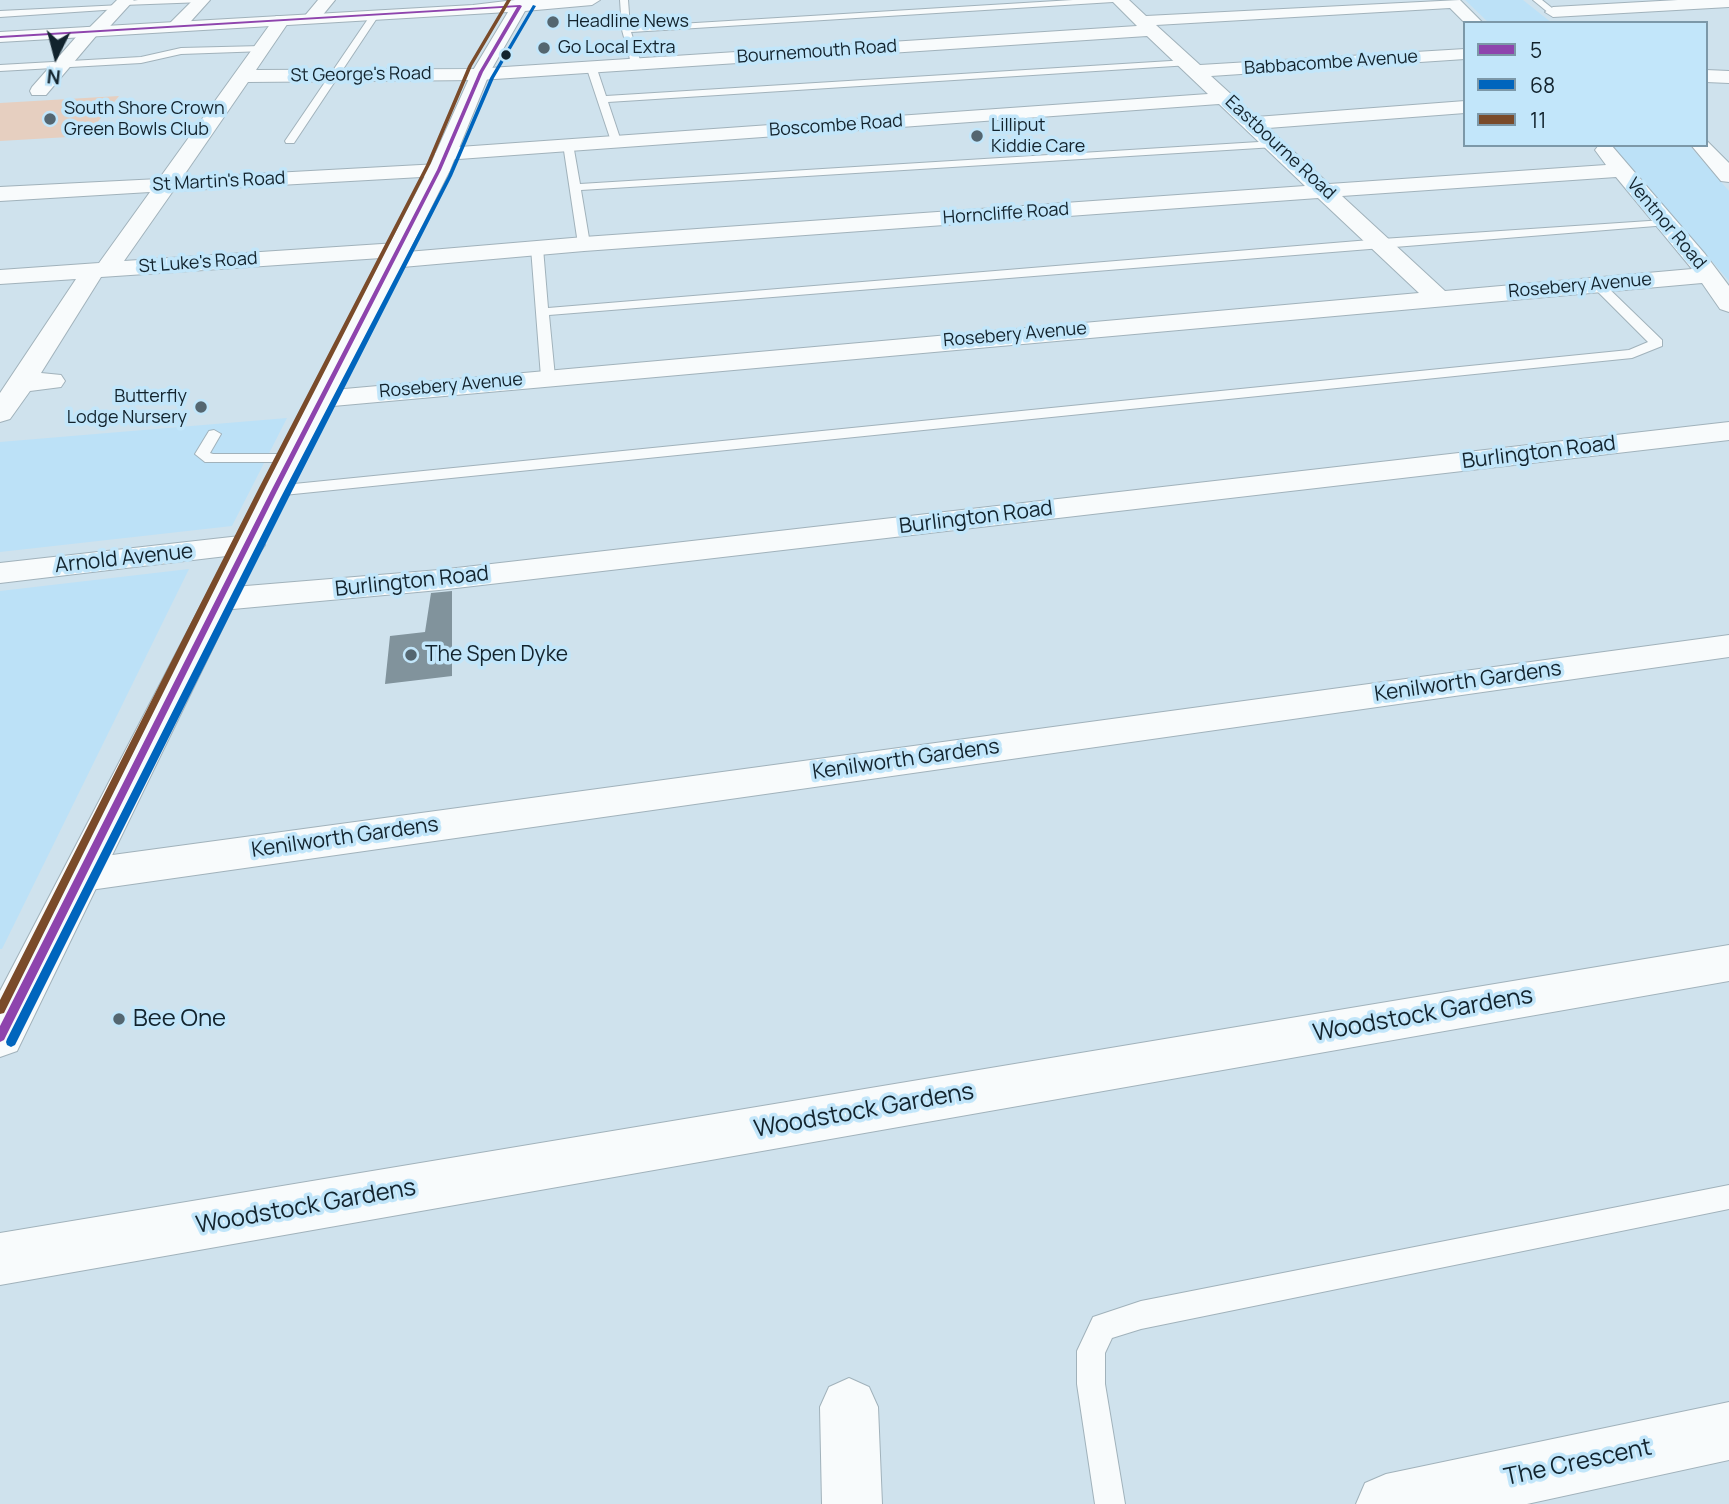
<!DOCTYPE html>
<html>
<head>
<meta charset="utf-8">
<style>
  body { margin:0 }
  #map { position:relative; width:1729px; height:1504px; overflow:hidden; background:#cfe2ed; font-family:Manrope,sans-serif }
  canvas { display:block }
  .legend { position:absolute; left:1463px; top:21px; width:245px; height:126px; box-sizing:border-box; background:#c2e6fa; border:2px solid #7c98a8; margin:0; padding:9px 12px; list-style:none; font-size:21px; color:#12232d }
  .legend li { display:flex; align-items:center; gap:14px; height:35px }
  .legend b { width:35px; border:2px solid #7c98a8 }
  .north { position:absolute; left:21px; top:21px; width:70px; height:70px; -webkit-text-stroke:5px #c2e6fa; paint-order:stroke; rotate:186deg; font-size:19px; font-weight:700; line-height:28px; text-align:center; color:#12232d }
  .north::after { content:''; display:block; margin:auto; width:24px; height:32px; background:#12232d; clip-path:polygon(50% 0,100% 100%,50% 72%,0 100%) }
</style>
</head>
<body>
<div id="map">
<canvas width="1729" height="1504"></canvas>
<ul class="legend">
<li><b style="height:9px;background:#8e44ad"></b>5</li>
<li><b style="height:9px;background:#0065bd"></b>68</li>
<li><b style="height:9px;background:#7a4b2a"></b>11</li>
</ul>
<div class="north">N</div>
</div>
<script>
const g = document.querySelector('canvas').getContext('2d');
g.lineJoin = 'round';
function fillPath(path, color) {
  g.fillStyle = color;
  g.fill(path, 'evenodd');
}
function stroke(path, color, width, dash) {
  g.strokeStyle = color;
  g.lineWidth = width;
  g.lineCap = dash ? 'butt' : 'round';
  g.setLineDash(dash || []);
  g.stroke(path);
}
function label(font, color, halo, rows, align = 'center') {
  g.font = font + ' Manrope,sans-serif';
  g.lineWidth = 7;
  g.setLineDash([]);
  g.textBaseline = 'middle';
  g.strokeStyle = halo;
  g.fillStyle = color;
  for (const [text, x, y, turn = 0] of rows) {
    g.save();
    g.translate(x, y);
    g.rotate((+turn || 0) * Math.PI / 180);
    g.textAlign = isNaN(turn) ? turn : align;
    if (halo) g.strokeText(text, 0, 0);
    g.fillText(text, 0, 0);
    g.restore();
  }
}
const built = new Path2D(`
  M 1465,0 L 1523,0 L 1552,23 L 1489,23 Z
  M 1611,145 L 1689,145 L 1729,191 L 1729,281 Z
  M 287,418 L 232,526 L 0,552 L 0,442 Z
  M 189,569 L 2,949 L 0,949 L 0,591 Z`);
const green = new Path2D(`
  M 119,96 L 86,136 L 0,141 L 0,103 Z`);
const building = new Path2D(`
  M 452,591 L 452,676 L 385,684 L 390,636 L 425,632 L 431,593 Z`);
const lane = new Path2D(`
  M 208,0 L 204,2 L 123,5 L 119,3 L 138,0 Z
  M 620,0 L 628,0 L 630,27 L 1073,0 L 1117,0 L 1113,2 L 631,32 L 641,63 L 636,66 L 631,63 L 622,30 Z
  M 1533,0 L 1542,0 L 1557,12 L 1550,14 Z
  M 122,5 L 119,9 L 0,17 L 0,11 Z
  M 372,13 L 379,15 L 294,143 L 286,143 L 285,141 Z
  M 262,46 L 265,47 L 265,51 L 181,54 L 141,63 L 0,71 L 0,65 L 141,57 L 181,48 Z
  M 1187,60 L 1190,61 L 1190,65 L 608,102 L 621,141 L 616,144 L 611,141 L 586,66 L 591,63 L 596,66 L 606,96 Z
  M 568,141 L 573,144 L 580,184 L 1275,141 L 1280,144 L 1275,147 L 581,190 L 590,244 L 584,248 L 578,244 L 563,144 Z
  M 1664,220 L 1670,223 L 1668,225 L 549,315 L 555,377 L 548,381 L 541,377 L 531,248 L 537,244 L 543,248 L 548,308 L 1382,239 Z
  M 1597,280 L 1601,281 L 1662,340 L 1662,346 L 1632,358 L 274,496 L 266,491 L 274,486 L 1629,350 L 1648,342 L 1593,287 L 1593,281 Z
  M 214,430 L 221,434 L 210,453 L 213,454 L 292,454 L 299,458 L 292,462 L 205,462 L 195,454 L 209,431 Z
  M 1729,1185 L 1729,1209 L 1141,1329 L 1112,1338 L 1105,1353 L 1105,1384 L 1125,1504 L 1095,1504 L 1077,1384 L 1077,1351 L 1093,1317 L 1141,1301 Z`);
const street = new Path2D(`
  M 117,0 L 134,0 L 102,35 L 96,36 L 46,95 L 32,95 L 30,91 L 32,87 L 84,28 L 90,27 Z
  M 193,0 L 210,0 L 183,30 L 171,30 L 168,26 L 171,22 Z
  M 318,0 L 335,0 L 317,22 L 305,22 L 303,18 Z
  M 1111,0 L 1129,0 L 1146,16 L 1460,0 L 1483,23 L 1465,23 L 1450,8 L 1156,25 L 1200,65 L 1465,49 L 1465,59 L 1211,76 L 1256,117 L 1465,101 L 1465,113 L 1268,128 L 1329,184 L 1606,165 L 1595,150 L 1599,145 L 1612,146 L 1705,254 L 1729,286 L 1729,312 L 1720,309 L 1702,283 L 322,407 L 312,405 L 308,399 L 312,393 L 322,391 L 1419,293 L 1318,198 L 584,251 L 391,268 L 383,266 L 379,261 L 381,258 L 101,277 L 41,373 L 61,375 L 65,381 L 61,387 L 30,391 L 10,419 L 0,422 L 0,393 L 76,279 L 0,284 L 0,270 L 99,263 L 150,192 L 0,201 L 0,187 L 159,179 L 276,16 L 288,16 L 290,20 L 256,70 L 474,69 L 1137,26 ZM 1147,36 L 1208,94 L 445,148 L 438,150 L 435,154 L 438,158 L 445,160 L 1219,104 L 1305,186 L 584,237 L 407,252 L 409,250 L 405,245 L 397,243 L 124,261 L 173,191 L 439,176 L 447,175 L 450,170 L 447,165 L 439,164 L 182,178 L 248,82 L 480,80 ZM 1616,177 L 1692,269 L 1445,291 L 1342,196 Z
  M 1678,0 L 1729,0 L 1729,7 L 1553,17 L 1545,12 L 1553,7 Z
  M 1706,70 L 1729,71 L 1729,83 L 1706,82 Z
  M 1706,140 L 1729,163 L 1729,182 L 1721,181 L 1691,145 L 1706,145 Z
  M 1729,422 L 1729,440 L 439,590 L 222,610 L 210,606 L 205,599 L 210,592 L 222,588 L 439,570 Z
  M 249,535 L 260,538 L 265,545 L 260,552 L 0,583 L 0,563 Z
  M 1729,635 L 1729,657 L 83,891 L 68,887 L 62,875 L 68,863 L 83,859 Z
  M 1729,945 L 1729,981 L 0,1285 L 0,1233 Z
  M 849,1378 L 869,1387 L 878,1407 L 882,1504 L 822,1504 L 820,1407 L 829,1387 Z
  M 1729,1402 L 1729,1460 L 1527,1504 L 1356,1504 L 1365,1483 L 1386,1474 Z`);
const secondary = new Path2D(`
  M 515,0 L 600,0 L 592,5 L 525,11 L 490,72 L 450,170 L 289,491 L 17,1051 L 0,1057 L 0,991 L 428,170 L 472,72 L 508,12 L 0,42 L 0,32 L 473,5 Z`);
const bus1 = new Path2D(`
  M 520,5 L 522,6 L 483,72 L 441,170 L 277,491 L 4,1040 L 0,1042 L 0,1026 L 271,491 L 437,170 L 479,72 L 517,7 L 0,38 L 0,36 Z`);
const bus2 = new Path2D(`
  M 533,5 L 536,6 L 494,78 L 452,176 L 289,497 L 15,1045 L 11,1047 L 7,1045 L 6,1042 L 7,1039 L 281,497 L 448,176 L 490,78 Z`);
const bus3 = new Path2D(`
  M 507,0 L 511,0 L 472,66 L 430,165 L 266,486 L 4,1013 L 0,1014 L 0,1000 L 260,486 L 426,165 L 468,66 Z`);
const markers = [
  [553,22,7,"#546670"],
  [544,48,7,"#546670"],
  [506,55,6,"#12232d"],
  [50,119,7,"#546670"],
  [977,136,7,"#546670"],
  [201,407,7,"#546670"],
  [411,655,7,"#546670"],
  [119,1019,7,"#546670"]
];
const farPoinames = [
  ["Headline News",567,22],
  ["Go Local Extra",558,48],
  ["South Shore Crown",64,109],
  ["Green Bowls Club",64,130],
  ["Lilliput",991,126],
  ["Kiddie Care",991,147],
  ["Butterfly",187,397,"right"],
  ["Lodge Nursery",187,418,"right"]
];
const farStreetnames = [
  ["Bournemouth Road",817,52,-4],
  ["Babbacombe Avenue",1331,63,-4],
  ["St George's Road",361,75,-1],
  ["Boscombe Road",836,126,-4],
  ["Eastbourne Road",1280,148,43],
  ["St Martin's Road",219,182,-3],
  ["Horncliffe Road",1006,214,-4],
  ["Ventnor Road",1666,224,50],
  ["St Luke's Road",198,263,-4],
  ["Rosebery Avenue",1580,286,-5],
  ["Rosebery Avenue",1015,335,-5],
  ["Rosebery Avenue",451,386,-5]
];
const streetNames = [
  ["Burlington Road",1539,453,-7],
  ["Burlington Road",976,518,-7],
  ["Arnold Avenue",124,559,-6],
  ["Burlington Road",412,582,-6],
  ["Kenilworth Gardens",1468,682,-8],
  ["Kenilworth Gardens",906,760,-8],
  ["Kenilworth Gardens",345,838,-8]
];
const poiNames = [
  ["The Spen Dyke",425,655]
];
const nearStreetnames = [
  ["Woodstock Gardens",1423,1015,-10],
  ["Woodstock Gardens",864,1111,-10],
  ["Woodstock Gardens",306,1207,-10],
  ["The Crescent",1578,1463,-12]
];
const nearPoinames = [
  ["Bee One",133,1019]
];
fillPath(built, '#bce1f7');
fillPath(green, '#e6cfc0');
fillPath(building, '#81939c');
stroke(lane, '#a1b2bb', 2);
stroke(street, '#a1b2bb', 2);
stroke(secondary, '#a1b2bb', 2);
fillPath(lane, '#f8fbfc');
fillPath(street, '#f8fbfc');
fillPath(secondary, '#f8fbfc');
fillPath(bus1, '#8e44ad');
fillPath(bus2, '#0065bd');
fillPath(bus3, '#7a4b2a');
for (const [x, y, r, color] of markers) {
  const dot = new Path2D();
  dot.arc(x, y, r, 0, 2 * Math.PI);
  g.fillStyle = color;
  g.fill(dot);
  stroke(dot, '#c2e6fa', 2.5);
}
label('18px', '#12232d', '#c2e6fa', farPoinames, 'left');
label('18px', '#12232d', '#c2e6fa', farStreetnames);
label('21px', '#12232d', '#c2e6fa', streetNames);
label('21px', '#12232d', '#c2e6fa', poiNames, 'left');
label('24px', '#12232d', '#c2e6fa', nearStreetnames);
label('24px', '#12232d', '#c2e6fa', nearPoinames, 'left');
</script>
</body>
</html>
